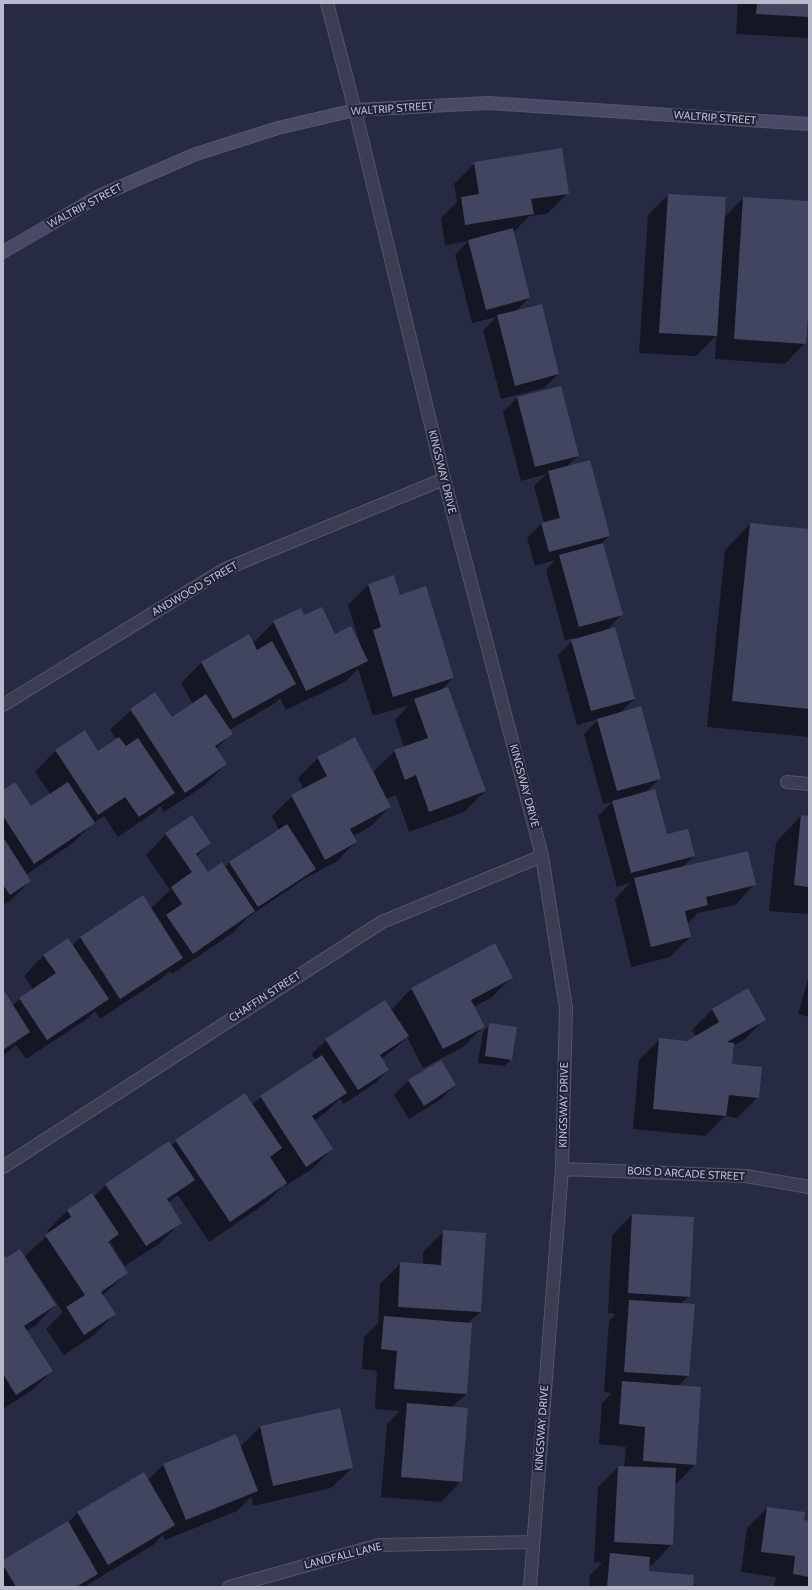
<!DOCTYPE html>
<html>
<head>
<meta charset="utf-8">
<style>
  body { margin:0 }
  #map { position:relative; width:812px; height:1590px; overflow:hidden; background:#272a43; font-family:Cabin,sans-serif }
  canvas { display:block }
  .frame { position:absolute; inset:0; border:4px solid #b8bacc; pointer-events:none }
</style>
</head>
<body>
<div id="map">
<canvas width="812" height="1590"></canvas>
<div class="frame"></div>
</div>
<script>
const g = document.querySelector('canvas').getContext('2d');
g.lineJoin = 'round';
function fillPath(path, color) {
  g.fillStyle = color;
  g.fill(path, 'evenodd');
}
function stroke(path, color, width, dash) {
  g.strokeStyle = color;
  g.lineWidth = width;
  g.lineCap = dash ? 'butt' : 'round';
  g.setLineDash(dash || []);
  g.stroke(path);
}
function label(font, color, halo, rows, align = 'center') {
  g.font = font + ' Cabin,sans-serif';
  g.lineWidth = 4;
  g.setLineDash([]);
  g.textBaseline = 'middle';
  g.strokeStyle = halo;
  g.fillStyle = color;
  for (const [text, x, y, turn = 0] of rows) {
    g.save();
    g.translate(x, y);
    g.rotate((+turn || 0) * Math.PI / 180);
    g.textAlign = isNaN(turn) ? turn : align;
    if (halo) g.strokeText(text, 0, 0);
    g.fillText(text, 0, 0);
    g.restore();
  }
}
const shadow = new Path2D(`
  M 738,3 L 809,3 L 809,38 L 736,34 Z
  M 475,163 L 568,193 L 547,214 L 529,216 L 513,233 L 529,298 L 515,312 L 558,374 L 544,388 L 501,399 L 483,330 L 497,317 L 472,323 L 455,255 L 468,241 L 445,245 L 441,218 L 457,202 L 454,184 Z
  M 668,195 L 724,218 L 743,198 L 809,202 L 809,287 L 805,343 L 785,364 L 715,359 L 716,336 L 696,356 L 639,353 L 648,215 Z
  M 517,398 L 578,456 L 566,467 L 609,536 L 600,545 L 622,614 L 606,631 L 634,699 L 619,714 L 660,778 L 645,793 L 666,835 L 694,856 L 682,867 L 755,884 L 735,905 L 698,913 L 687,924 L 690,937 L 670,957 L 631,967 L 615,899 L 630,883 L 617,887 L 598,816 L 612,802 L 603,804 L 584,734 L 599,719 L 577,725 L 558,655 L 575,638 L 565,640 L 546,570 L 555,560 L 535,566 L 527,538 L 541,524 L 544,523 L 534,486 L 547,474 L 521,481 L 503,412 Z
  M 750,524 L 809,530 L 809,737 L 707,727 L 725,550 Z
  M 369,584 L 399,596 L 453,678 L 440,691 L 485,791 L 464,812 L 409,832 L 396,795 L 386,799 L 390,807 L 370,827 L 353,836 L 356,842 L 336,862 L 304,879 L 248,917 L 234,932 L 172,974 L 170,971 L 162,978 L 100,1019 L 95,1011 L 87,1019 L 26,1059 L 16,1045 L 3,1056 L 3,991 L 12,1006 L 20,999 L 33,990 L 24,976 L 44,955 L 72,946 L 80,938 L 142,897 L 150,909 L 170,890 L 146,855 L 166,834 L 210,843 L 197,856 L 208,873 L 224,868 L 230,862 L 279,831 L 272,816 L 292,796 L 304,790 L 298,778 L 318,758 L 377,779 L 374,771 L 395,751 L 404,747 L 395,720 L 409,705 L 373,716 L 358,669 L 346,681 L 286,710 L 280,698 L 274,704 L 229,730 L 231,734 L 216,749 L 226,764 L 205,785 L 164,812 L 160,806 L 153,813 L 118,837 L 104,816 L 91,825 L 73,843 L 26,875 L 30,881 L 10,901 L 3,905 L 3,791 L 31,808 L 51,795 L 35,772 L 55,751 L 85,732 L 98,752 L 117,740 L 110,730 L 131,710 L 171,718 L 193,704 L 181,683 L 201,663 L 248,636 L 253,643 L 274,622 L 304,617 L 334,635 L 361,647 L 348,605 Z
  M 801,816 L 809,817 L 809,914 L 769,911 L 776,842 Z
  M 809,976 L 809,1017 L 798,1014 Z
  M 511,978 L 491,998 L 473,1007 L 483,1027 L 463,1047 L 423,1068 L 407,1037 L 393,1050 L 381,1059 L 388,1070 L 374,1084 L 344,1104 L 340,1099 L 325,1113 L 314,1121 L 332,1149 L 312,1169 L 285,1186 L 284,1185 L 266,1203 L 209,1242 L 178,1195 L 168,1203 L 181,1222 L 160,1243 L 125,1266 L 110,1242 L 108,1244 L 127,1273 L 102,1296 L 114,1314 L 94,1335 L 64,1355 L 46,1329 L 63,1312 L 36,1273 L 35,1274 L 55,1305 L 35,1326 L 26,1331 L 52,1371 L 31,1391 L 3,1409 L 3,1256 L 5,1260 L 24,1257 L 49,1234 L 47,1231 L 67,1211 L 92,1195 L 93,1197 L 106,1185 L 171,1146 L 176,1141 L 244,1094 L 252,1105 L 261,1097 L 316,1061 L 312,1054 L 326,1040 L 391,1010 L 412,988 Z
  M 747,989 L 764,1020 L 744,1040 L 732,1046 L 731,1065 L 758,1097 L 737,1118 L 725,1116 L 705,1136 L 633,1129 L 639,1060 L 660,1039 L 688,1042 L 696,1037 L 692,1030 L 712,1010 Z
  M 490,1025 L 511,1060 L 504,1066 L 478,1063 L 483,1032 Z
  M 440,1061 L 455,1085 L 441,1099 L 409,1119 L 394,1095 L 408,1081 Z
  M 632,1215 L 689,1296 L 681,1304 L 688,1376 L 678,1386 L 695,1465 L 675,1485 L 672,1544 L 652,1565 L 648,1565 L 648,1572 L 692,1587 L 589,1587 L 590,1575 L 602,1563 L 594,1562 L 598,1487 L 618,1467 L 624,1467 L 626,1447 L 599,1444 L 602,1403 L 612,1393 L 604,1392 L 609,1321 L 616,1314 L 608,1313 L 612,1235 Z
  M 444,1231 L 480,1312 L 468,1323 L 466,1394 L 452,1407 L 461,1481 L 441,1502 L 381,1497 L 387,1424 L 400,1411 L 375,1409 L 377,1371 L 362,1369 L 364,1337 L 378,1323 L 380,1284 L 401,1263 L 423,1265 L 423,1252 Z
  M 260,1427 L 352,1468 L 331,1488 L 253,1506 L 251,1497 L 237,1511 L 165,1540 L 163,1535 L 153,1545 L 84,1587 L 3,1587 L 3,1562 L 68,1523 L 77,1513 L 143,1474 L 147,1481 L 164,1464 L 240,1447 Z
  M 767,1508 L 802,1521 L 809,1522 L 809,1587 L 774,1587 L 776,1577 L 741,1572 L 747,1528 Z`);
const building = new Path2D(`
  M 757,3 L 809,3 L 809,17 L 756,14 Z
  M 562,148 L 569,194 L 531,199 L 534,214 L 465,225 L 461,197 L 479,194 L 474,162 Z
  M 668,194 L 726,197 L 717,336 L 659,333 Z
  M 743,197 L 809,201 L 809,302 L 806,344 L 734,339 Z
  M 513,228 L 530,298 L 486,310 L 468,240 Z
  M 542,304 L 559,374 L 515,386 L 497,315 Z
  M 561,386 L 579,456 L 535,467 L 517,397 Z
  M 590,460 L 610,536 L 549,552 L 541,523 L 560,518 L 548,471 Z
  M 750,523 L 809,529 L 809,709 L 732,701 Z
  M 603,543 L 623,615 L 579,627 L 559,555 Z
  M 394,575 L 400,595 L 426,586 L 454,678 L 393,697 L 373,630 L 381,627 L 368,584 Z
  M 322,607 L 335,634 L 351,626 L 368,661 L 306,691 L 273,621 L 301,608 L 304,615 Z
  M 615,627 L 635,699 L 591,711 L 571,640 Z
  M 249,634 L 257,650 L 272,641 L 296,684 L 233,719 L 201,662 Z
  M 448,687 L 486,791 L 429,812 L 416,775 L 405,780 L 394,750 L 428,738 L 414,699 Z
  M 155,692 L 172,717 L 206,694 L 233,734 L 215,746 L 227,764 L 185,793 L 130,709 Z
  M 641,706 L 661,779 L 617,791 L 597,719 Z
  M 85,730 L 98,751 L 119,737 L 126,746 L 138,738 L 175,793 L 139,817 L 125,797 L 98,815 L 55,750 Z
  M 355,737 L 391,807 L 350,829 L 357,842 L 325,860 L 291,795 L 327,776 L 317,757 Z
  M 15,782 L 31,806 L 68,782 L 95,823 L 34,864 L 3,816 L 3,790 Z
  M 655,789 L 667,834 L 688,829 L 695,856 L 631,873 L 612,801 Z
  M 192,815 L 211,843 L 196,854 L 208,872 L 222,862 L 255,911 L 193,954 L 166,915 L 182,904 L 171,887 L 192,872 L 165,833 Z
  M 801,815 L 809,816 L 809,887 L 794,885 Z
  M 287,824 L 316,869 L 258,907 L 229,862 Z
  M 3,837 L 31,881 L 10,895 L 3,885 Z
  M 748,851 L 756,885 L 706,897 L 708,905 L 685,911 L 691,937 L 651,947 L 634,878 Z
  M 143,895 L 183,958 L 120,999 L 80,937 Z
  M 68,938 L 109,999 L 47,1040 L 19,998 L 56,973 L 43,955 Z
  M 495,943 L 513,978 L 471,1000 L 485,1027 L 443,1049 L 411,988 Z
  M 748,988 L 766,1020 L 727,1042 L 734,1043 L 732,1064 L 762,1067 L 759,1098 L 729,1095 L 726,1116 L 653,1109 L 659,1038 L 687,1041 L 719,1022 L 712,1009 Z
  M 3,989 L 30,1032 L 3,1050 Z
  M 385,1000 L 409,1036 L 380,1055 L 389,1070 L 358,1090 L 325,1039 Z
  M 489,1023 L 517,1027 L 512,1060 L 485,1056 Z
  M 322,1055 L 347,1093 L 312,1116 L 333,1149 L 306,1167 L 260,1096 Z
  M 441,1060 L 456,1085 L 424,1106 L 408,1080 Z
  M 245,1093 L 282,1148 L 270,1157 L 287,1183 L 230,1222 L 175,1140 Z
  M 169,1141 L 195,1180 L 167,1199 L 182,1223 L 146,1246 L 105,1184 Z
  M 92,1193 L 119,1234 L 108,1242 L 128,1273 L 101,1292 L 116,1314 L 84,1335 L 66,1307 L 85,1295 L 45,1235 L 71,1217 L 67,1210 Z
  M 632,1214 L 694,1217 L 690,1297 L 628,1293 Z
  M 443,1230 L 486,1233 L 481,1312 L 398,1307 L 400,1262 L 441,1265 Z
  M 20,1249 L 56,1305 L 24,1326 L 53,1371 L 16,1395 L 3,1374 L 3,1254 L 6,1258 Z
  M 629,1300 L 695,1304 L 689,1376 L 624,1372 Z
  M 384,1316 L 472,1323 L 467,1394 L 394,1389 L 397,1351 L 381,1349 Z
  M 622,1381 L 701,1387 L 696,1465 L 643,1461 L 645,1427 L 619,1424 Z
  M 407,1403 L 468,1408 L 462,1482 L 401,1477 Z
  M 340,1408 L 353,1468 L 273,1486 L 260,1426 Z
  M 236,1434 L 258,1491 L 186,1520 L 163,1464 Z
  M 618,1466 L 676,1468 L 673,1545 L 614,1542 Z
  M 144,1472 L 175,1525 L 108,1565 L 77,1512 Z
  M 767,1507 L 805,1512 L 804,1520 L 809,1521 L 809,1577 L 793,1574 L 795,1556 L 761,1552 Z
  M 68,1521 L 98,1574 L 76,1587 L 16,1587 L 3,1565 L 3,1560 Z
  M 610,1553 L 650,1557 L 649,1571 L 694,1575 L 693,1587 L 607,1587 Z`);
const lane = new Path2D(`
  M 787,782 L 809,784`);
const street = new Path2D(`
  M 327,3 L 355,110 L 444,479 L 542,856 L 566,1008 L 562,1169 L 530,1587
  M 3,705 L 225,569 L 444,479
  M 3,1167 L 382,922 L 542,856
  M 562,1169 L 746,1176 L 809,1187
  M 229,1587 L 379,1545 L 533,1542`);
const secondary = new Path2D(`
  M 3,252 L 99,196 L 196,154 L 278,128 L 355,110 L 488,103 L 809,124`);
const streetNames = [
  ["WALTRIP STREET",392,109,-4],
  ["WALTRIP STREET",715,118,4],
  ["WALTRIP STREET",85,206,-28],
  ["KINGSWAY DRIVE",442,472,76],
  ["ANDWOOD STREET",195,589,-30],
  ["KINGSWAY DRIVE",524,786,75],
  ["CHAFFIN STREET",265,997,-33],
  ["KINGSWAY DRIVE",564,1105,-89],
  ["BOIS D ARCADE STREET",686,1174,3],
  ["KINGSWAY DRIVE",542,1428,-86],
  ["LANDFALL LANE",343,1556,-14]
];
fillPath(shadow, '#0007');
fillPath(building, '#414560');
stroke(lane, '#53556a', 14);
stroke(street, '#53556a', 14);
stroke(secondary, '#53556a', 14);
stroke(lane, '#3b3e53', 12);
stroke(street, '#3b3e53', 12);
stroke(secondary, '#494b66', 12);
label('11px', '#b8bacc', '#202238', streetNames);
</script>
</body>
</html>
